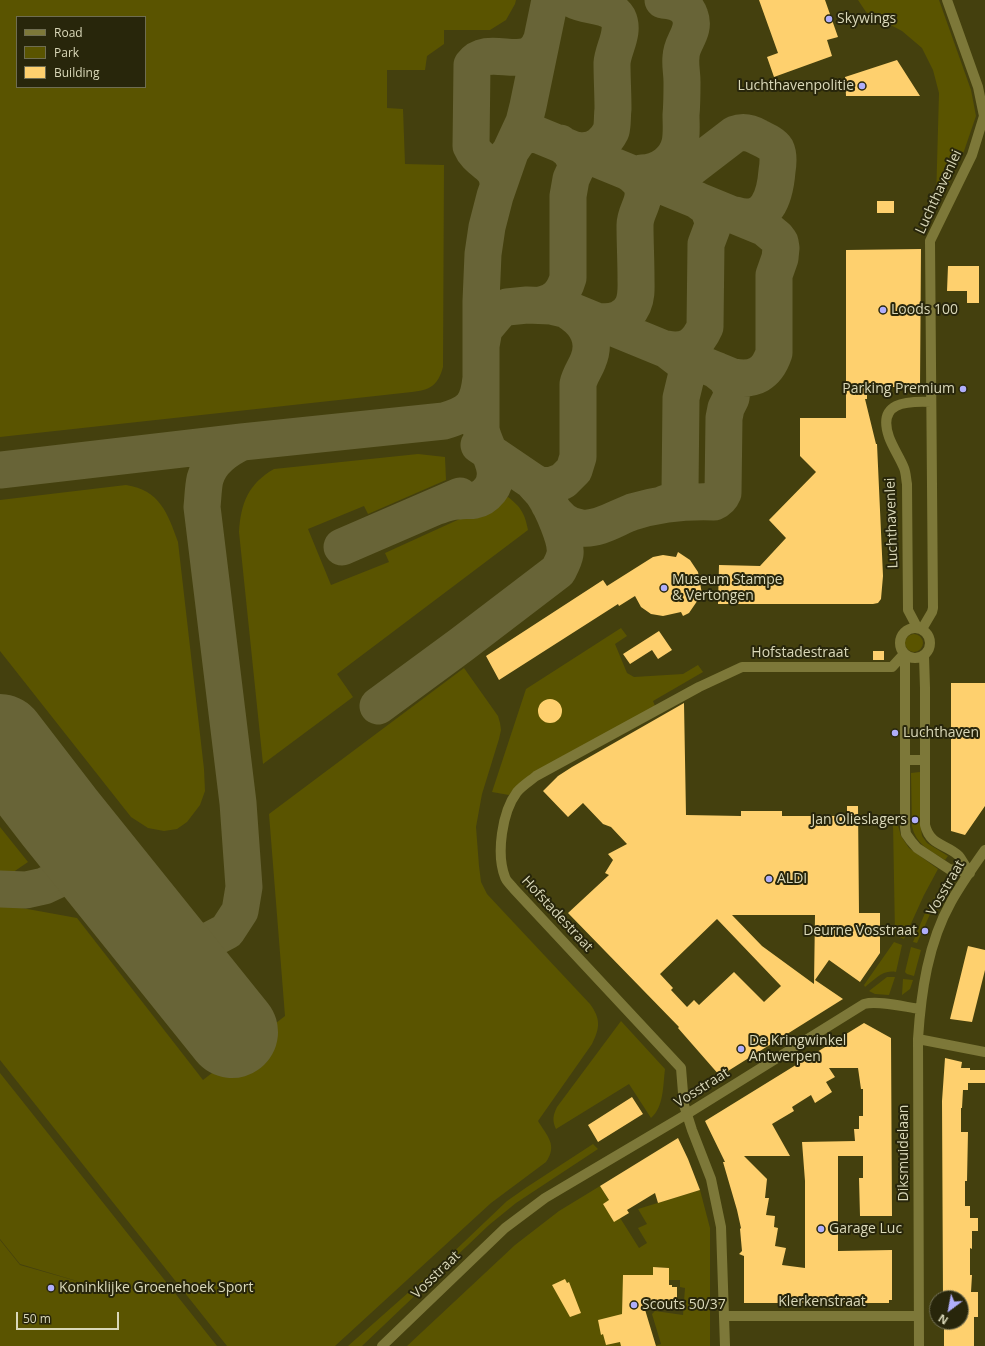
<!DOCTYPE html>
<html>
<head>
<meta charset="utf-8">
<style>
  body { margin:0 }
  #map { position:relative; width:985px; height:1346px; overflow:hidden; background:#44400e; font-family:"Open Sans",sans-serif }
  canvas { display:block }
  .legend { position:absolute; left:16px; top:16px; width:130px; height:72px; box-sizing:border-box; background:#28260b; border:1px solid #6f6d51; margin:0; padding:5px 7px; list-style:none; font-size:12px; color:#dad8b9 }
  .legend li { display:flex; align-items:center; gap:8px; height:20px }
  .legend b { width:20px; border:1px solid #6f6d51 }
  .north { position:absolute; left:929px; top:1290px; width:40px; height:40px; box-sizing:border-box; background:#28260b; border:1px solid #6f6d51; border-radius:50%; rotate:212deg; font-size:11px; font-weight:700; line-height:16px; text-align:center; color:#dad8b9 }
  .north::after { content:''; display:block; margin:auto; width:14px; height:18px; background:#b0aefa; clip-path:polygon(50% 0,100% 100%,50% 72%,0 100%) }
  .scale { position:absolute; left:16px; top:1312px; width:103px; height:18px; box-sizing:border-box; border:2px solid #dad8b9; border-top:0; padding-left:5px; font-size:12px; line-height:14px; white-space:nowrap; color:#dad8b9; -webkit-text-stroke:3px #28260b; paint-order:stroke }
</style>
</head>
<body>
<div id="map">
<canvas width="985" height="1346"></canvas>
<ul class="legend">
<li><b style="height:5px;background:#7d7839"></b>Road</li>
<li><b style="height:11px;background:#5a5400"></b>Park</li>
<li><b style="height:11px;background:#fed06e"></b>Building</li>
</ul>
<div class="north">N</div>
<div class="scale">50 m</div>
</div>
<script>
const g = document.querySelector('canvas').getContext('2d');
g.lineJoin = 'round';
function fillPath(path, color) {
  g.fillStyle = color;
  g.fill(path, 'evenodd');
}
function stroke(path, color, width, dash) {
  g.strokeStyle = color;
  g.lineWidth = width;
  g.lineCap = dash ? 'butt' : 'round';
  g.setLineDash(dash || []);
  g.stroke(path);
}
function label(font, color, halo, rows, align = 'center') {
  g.font = font + ' "Open Sans",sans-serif';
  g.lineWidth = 4;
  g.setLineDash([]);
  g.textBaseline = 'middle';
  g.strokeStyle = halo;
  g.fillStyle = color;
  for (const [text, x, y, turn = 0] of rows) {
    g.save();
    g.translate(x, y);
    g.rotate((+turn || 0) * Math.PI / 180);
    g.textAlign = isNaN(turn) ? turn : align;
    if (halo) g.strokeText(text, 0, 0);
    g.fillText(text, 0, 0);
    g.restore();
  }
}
const green = new Path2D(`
  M 0,0 L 516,0 L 515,4 L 506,20 L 490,30 L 444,30 L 444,44 L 427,56 L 425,70 L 387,70 L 387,108 L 403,109 L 405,164 L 444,165 L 443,367 C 438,385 431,390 412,392 L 0,437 ZM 17,17 L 145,17 L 145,87 L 17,87 Z
  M 858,0 L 939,0 L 971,90 L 976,116 L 964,151 L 941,200 L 936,200 L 939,93 L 933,70 L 922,48 L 902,31 L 866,12 Z
  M 418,454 L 445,457 L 446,480 L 368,514 L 364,506 L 308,529 L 331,585 L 389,562 L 385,553 L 508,497 C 521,507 525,514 528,530 L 337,674 L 353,697 L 263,764 L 239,532 C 241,503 248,484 274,469 Z
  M 126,485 C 160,490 168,514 178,542 L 204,769 L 205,791 L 200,805 L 187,822 L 177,829 L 164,831 L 148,828 L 131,817 L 0,651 L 0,500 Z
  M 621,628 L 627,636 L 615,644 L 627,673 L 634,677 L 683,674 L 698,665 L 703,672 L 653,701 L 655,706 L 516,787 L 509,795 L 492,792 L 526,689 Z
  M905 643a9 9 0 1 1 18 0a9 9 0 1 1-18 0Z
  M 464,668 L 498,716 L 500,723 L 501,730 L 499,739 L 482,794 L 476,827 L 479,866 L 481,882 L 487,894 L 500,908 L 590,1004 C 601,1019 600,1028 592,1044 L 538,1121 C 547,1136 558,1145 546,1162 L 491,1203 L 335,1346 L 227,1346 L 0,1060 L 0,904 L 77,918 L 203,1080 L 285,1016 L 269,814 Z
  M 920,772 L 921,829 L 922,836 L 927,843 L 948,856 L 945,860 C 930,850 916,845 912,826 L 911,773 Z
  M 897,822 L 901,836 L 909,848 L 938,869 L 924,895 L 904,939 L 895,935 L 893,823 Z
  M 0,827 L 28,862 L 9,875 L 0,875 Z
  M 945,880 L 946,892 L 936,914 L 931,912 L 917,943 L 913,942 L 925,913 Z
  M 894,942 L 902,945 L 896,972 C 883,969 874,980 865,987 L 864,985 Z
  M 911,947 L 921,950 L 914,976 L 907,974 L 905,972 Z
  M 887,977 L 895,977 L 889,995 L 875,994 L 869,991 Z
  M 903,979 L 913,980 L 910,989 L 902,995 Z
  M 621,1021 L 665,1069 C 663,1085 664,1107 651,1118 L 629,1084 L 556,1129 C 552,1121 553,1115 557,1107 Z
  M 0,1073 L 217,1346 L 0,1346 L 0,1240 L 20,1265 L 94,1286 L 20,1264 L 0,1239 Z
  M 593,1144 L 598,1149 L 516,1203 L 489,1225 L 362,1346 L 348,1346 L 444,1261 L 507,1201 L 527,1187 Z
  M 600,1186 L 639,1248 L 647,1243 L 638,1228 L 647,1224 L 638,1209 L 700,1190 L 710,1228 L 710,1346 L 654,1346 L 661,1344 L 652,1314 L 655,1311 L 683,1315 L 685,1288 L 680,1287 L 680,1280 L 669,1280 L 669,1268 L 653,1267 L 653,1276 L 651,1275 L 624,1275 L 622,1310 L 634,1346 L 407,1346 L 515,1245 L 559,1211 Z`);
const taxiway = new Path2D(`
  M 574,0 C 587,7 610,4 618,18 C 625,32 613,49 612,63 C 612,78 613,94 613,109 C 612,116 613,124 611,131 C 608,137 605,141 600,145 C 593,150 585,152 576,150
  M 642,173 C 660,172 676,161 680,143 C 682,134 681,124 681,115 C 682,104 682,93 682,82 C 682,73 680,65 681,57 C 681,42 696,32 690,16 C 686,4 675,1 663,0
  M 650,181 C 659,184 666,184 675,180 L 735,134 C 743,131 751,133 758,137 C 764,140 773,144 776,149 C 779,155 778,165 777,171 C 775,196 767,225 735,215
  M 498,183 C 497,163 478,163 471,146 L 472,65 C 489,42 529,75 541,41
  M 540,305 C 556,303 564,292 568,278 L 568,196 L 571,179 L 576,168 L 576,162 L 570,151 L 560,143
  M 597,321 C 611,324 627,319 633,305 C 637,296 636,287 636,278 C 636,260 635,243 635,225 C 635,211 647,201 642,187 C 640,180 633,175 628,172
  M 481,346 L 484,329 L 500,310 L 507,307 L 527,305 L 551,306 L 572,311 L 733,377 C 754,381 767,374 774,353 L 774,275 L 780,258 L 781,248 L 780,242 L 777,238 L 765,228 L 538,135 C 508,130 517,166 487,163
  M 666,349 C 686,353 697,345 705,327 L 706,244 L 712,228 L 713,221 L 708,208 L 697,200
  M 479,445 L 532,481 L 539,485 L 550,486 L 563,481 L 574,470 L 578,457 L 578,384 C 580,375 585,369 588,361 C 598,337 584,319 563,308
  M 0,470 L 242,442 L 444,421 C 471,413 478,406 481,378
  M 549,504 C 556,516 567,527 582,528 C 599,530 616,518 632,512 C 658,504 686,501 714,502 C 719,500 721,498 723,493 L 724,418 L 726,408 L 731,398 L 732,389 L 726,378 L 716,370
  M 664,504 L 675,500 L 680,491 L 681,398 L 687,373 L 683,362 L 666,349
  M 438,506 C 445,503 452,501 459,501 C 464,500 470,501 475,500 C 481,499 486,495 490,490 C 505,470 484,449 481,429 L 481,301 L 483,254 L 487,227 L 495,196 L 511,150 L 524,122 L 528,106 L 550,0
  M 342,547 L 460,496
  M 378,706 L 461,645 L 558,571 C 561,565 564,560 565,554 C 567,540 552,507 544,495 C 541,490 536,486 532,481
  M 0,889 L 26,890 L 44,886 L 61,878 L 69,866 L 72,851 L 73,839 L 60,818
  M 151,930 L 177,941 L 198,943 L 210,940 L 227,931 L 240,911 L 244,887 L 238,803 L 202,507 C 203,498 203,488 205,479 C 210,461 227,449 242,442`);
const runway = new Path2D(`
  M 0,740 L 60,818 L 232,1032`);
const building = new Path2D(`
  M 759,0 L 825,0 L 838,37 L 827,40 L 832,56 L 774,77 L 767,57 L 778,53 Z
  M 897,60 L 920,96 L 846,96 L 845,77 Z
  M 877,201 L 894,201 L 894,213 L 877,213 Z
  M 921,249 L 920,387 L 867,387 L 867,399 L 865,399 L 876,444 L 877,444 L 883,576 L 881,599 L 878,603 L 873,604 L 718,604 L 719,565 L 760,566 L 786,538 L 769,520 L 816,472 L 800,456 L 800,418 L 846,418 L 846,250 Z
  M 948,266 L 979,266 L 979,303 L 967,303 L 967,291 L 947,291 Z
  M 678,552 L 690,560 L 698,572 L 702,594 L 689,613 L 683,616 L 681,612 L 663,616 L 651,614 L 641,607 L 635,596 L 619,606 L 618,604 L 499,680 L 486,656 L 603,580 L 607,586 L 653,557 L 663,555 L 676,557 Z
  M 659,631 L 672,650 L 658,659 L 652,650 L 630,664 L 623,654 Z
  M 873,651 L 884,651 L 884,660 L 873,660 Z
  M 951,683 L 985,683 L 985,806 L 965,835 L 951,831 Z
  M538 711a12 12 0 1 1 24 0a12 12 0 1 1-24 0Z
  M 684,703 L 686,815 L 741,816 L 741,811 L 782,811 L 782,816 L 847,816 L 847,806 L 858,806 L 859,913 L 880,913 L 880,953 L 860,982 L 829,960 L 815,980 L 843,999 L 720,1076 L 678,1028 L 679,1027 L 568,913 L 609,875 L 605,873 L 613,860 L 608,854 L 627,844 L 611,827 L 603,824 L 583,803 L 568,817 L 543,791 L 558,776 L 572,767 ZM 732,915 L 815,915 L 814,984 L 762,946 ZM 717,919 L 781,986 L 764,1002 L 734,972 L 699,1005 L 694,1000 L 687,1007 L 671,990 L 673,988 L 660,974 Z
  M 968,946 L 985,950 L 985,970 L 972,1022 L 950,1019 Z
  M 864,1023 L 891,1038 L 892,1216 L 860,1216 L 859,1178 L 863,1178 L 863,1156 L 838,1156 L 838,1251 L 892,1250 L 892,1300 L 889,1300 L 889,1303 L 744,1303 L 744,1256 L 739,1254 L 742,1251 L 740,1229 L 741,1228 L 737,1210 L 723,1162 L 725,1162 L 705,1121 ZM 829,1068 L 858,1068 L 861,1089 L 863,1089 L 863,1116 L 859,1116 L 859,1129 L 854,1129 L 855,1141 L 802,1142 L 805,1181 L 805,1268 L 782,1265 L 786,1248 L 775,1246 L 778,1228 L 774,1227 L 775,1216 L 766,1215 L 769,1198 L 765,1198 L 767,1179 L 744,1156 L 790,1156 L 772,1124 L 794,1111 L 792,1107 L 811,1095 L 815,1103 L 832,1092 L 826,1082 L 835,1077 Z
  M 945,1058 L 962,1062 L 961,1068 L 970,1068 L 970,1070 L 985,1070 L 985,1083 L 968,1083 L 968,1090 L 963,1090 L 962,1108 L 961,1108 L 961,1132 L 968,1132 L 967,1181 L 965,1181 L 965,1206 L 970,1206 L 970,1218 L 978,1218 L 978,1231 L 972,1231 L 972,1249 L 970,1248 L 970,1275 L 972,1275 L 971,1292 L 978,1292 L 978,1317 L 974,1317 L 974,1346 L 944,1346 L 944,1322 L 961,1322 L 961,1298 L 943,1298 L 942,1101 Z
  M 632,1097 L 643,1114 L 598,1142 L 588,1125 Z
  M 678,1138 L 688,1159 L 700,1190 L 658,1203 L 655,1193 L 627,1210 L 629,1213 L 614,1222 L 603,1204 L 609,1200 L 600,1186 Z
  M 653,1267 L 669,1268 L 669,1285 L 672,1285 L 672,1287 L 677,1287 L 677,1301 L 672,1301 L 672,1302 L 643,1303 L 656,1346 L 621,1346 L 620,1342 L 606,1345 L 603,1334 L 601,1335 L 598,1320 L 622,1314 L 623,1275 L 653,1275 Z
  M 565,1279 L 567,1283 L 569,1282 L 581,1313 L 570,1317 L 552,1285 Z`);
const minor = new Path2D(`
  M 917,627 L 908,610 L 907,484 C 906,479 906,473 904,468 C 900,458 893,448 889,437 C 877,402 906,401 931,402
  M900 643a15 15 0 1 1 30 0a15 15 0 1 1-30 0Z
  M 922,629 L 932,612 L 933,608 L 930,241 L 972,155 L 984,116 L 978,87 L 947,0
  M 905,655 L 905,827 L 906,834 L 911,841 L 917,848 L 949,869 L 970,873
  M 924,656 L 925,688 L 925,825 C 930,846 947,844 959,856 C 963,861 966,868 970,873
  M 905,760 L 924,760
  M 918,1039 L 985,1052
  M 725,1316 L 919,1316
  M 382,1346 L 505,1228 L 545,1198 L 687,1114 L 864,1004 C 878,1000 905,1007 920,1009
  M 725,1346 L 721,1227 L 711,1179 L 692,1130 L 684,1105 L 681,1068 L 514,889 C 511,885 506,881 505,877 C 496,854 502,812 517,792 C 522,786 530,781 536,776 L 699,687 L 742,667 L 892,667 L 904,654
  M 919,1346 L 918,1039 C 921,992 928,943 951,902 C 961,884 973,867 985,850`);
const markers = [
  [829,19,4,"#b0aefa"],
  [862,86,4,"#b0aefa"],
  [883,310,4,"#b0aefa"],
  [963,389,4,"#b0aefa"],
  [664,588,4,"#b0aefa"],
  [895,733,4,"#b0aefa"],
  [915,820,4,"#b0aefa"],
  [769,879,4,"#b0aefa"],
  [925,931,4,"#b0aefa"],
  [741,1049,4,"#b0aefa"],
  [821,1229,4,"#b0aefa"],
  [51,1288,4,"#b0aefa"],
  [634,1305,4,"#b0aefa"]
];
const poiNames = [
  ["Skywings",837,19],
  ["Luchthavenpolitie",854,86,"right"],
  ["Loods 100",891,310],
  ["Parking Premium",955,389,"right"],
  ["Museum Stampe",672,580],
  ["& Vertongen",672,596],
  ["Luchthaven",903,733],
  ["Jan Olieslagers",907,820,"right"],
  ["ALDI",777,879],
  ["Deurne Vosstraat",917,931,"right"],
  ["De Kringwinkel",749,1041],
  ["Antwerpen",749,1057],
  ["Garage Luc",829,1229],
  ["Koninklijke Groenehoek Sport",59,1288],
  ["Scouts 50/37",642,1305]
];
const streetNames = [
  ["Luchthavenlei",939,192,-65],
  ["Luchthavenlei",892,523,-92],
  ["Hofstadestraat",800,653],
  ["Vosstraat",946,888,-60],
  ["Hofstadestraat",557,914,47],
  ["Vosstraat",702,1088,-32],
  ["Diksmuidelaan",904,1153,-90],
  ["Vosstraat",436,1275,-44],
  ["Klerkenstraat",822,1302]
];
fillPath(green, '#5a5400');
stroke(taxiway, '#686437', 37);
stroke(runway, '#686437', 92);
fillPath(building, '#fed06e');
stroke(minor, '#7d7839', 10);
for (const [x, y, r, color] of markers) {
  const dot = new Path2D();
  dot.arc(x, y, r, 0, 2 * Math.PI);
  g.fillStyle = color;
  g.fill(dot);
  stroke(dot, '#28260b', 1.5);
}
label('14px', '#dad8b9', '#28260b', poiNames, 'left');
label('14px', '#dad8b9', '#28260b', streetNames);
</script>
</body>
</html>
